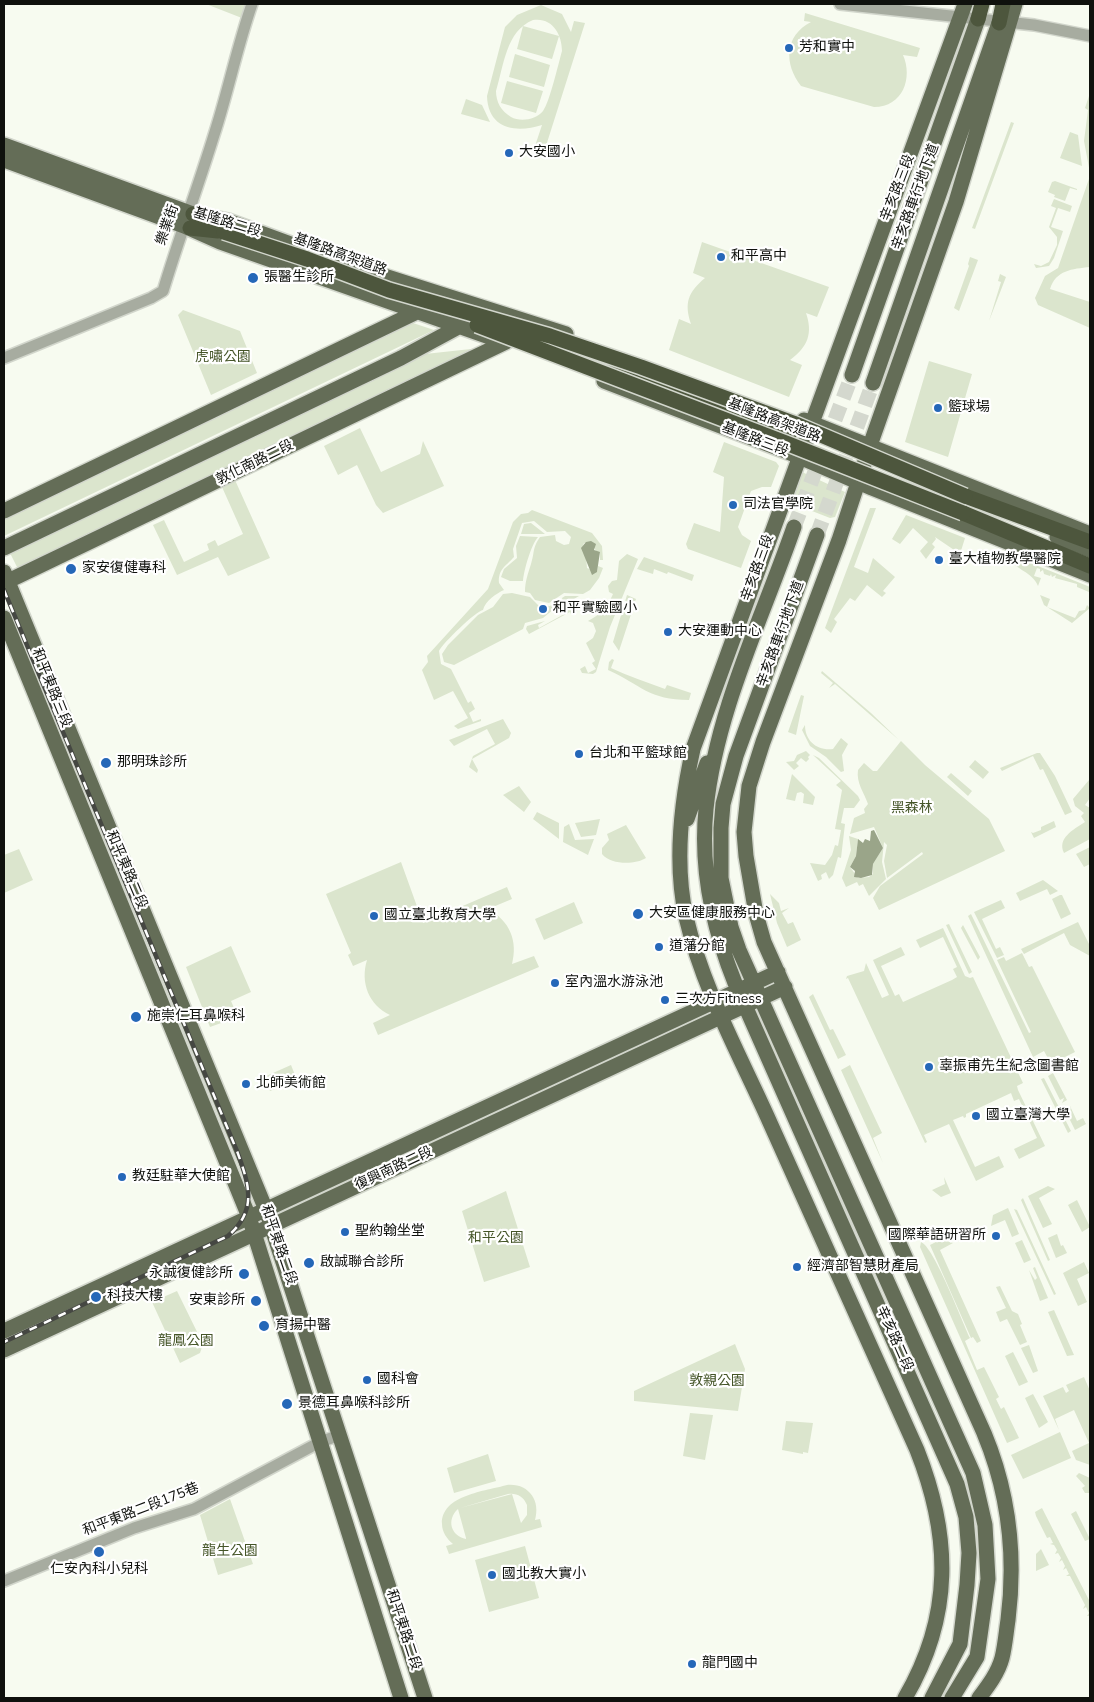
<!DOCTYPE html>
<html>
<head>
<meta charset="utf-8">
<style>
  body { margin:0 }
  #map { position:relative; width:1094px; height:1702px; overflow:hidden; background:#f7fbf0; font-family:"Nunito Sans",sans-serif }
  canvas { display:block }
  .frame { position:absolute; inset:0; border:5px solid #0f110d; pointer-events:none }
</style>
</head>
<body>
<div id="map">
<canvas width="1094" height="1702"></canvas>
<div class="frame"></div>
</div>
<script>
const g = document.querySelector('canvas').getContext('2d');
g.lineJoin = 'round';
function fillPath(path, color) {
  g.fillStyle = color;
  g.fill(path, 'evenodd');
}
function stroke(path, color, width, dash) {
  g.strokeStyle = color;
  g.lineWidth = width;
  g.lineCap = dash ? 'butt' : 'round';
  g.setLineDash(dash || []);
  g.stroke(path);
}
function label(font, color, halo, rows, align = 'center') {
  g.font = font + ' "Nunito Sans","Noto Sans TC",sans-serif';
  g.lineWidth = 4.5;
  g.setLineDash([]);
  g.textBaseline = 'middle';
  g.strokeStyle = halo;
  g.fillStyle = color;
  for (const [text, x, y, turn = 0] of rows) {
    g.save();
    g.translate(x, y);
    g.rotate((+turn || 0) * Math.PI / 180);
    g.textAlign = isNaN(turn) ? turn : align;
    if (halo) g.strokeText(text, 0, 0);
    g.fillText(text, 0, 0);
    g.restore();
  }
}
const green = new Path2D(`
  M 206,4 L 252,4 L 247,20 Z
  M 541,5 L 562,14 L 571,32 L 574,21 L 585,23 L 545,149 L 535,146 L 542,125 C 517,133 488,130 487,96 L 505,27 L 517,15 ZM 533,20 C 552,17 562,34 562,51 C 558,65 550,101 543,111 C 536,120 520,122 511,117 C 501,111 496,102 496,91 C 504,65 506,31 533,20 Z
  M 805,13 L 920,48 L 917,57 L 903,55 C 913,78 903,107 874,107 L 801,86 C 784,64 784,36 811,22 L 804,21 Z
  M 523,26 L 559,36 L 552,59 L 517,49 Z
  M 515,54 L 550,65 L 544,87 L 509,77 Z
  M 507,81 L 543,91 L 536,113 L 501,103 Z
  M 1090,93 L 1090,173 L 1084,141 L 1088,110 L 1085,108 Z
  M 466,99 L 482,105 L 490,122 L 461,114 Z
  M 1011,122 L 1014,123 L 975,229 L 972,228 Z
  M 1070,132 L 1078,135 L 1082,166 L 1060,158 Z
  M 1090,176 L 1090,267 C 1072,269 1056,270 1050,289 L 1090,302 L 1090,328 L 1038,305 L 1035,298 L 1045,276 L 1058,268 Z
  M 1055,181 L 1077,189 L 1077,190 L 1070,188 L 1065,201 L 1054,197 L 1055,195 L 1048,192 L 1052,182 Z
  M 1054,199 L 1072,206 L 1070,212 L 1058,208 L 1051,227 L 1063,231 L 1054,258 L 1049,266 L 1036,268 L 1034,264 L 1041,266 L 1049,262 L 1057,245 L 1057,237 L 1049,227 L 1056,208 L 1051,206 Z
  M 702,242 L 829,287 L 817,317 L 806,313 C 813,333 808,347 790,360 L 802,365 L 789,397 L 669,350 L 679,319 L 691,324 C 684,303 688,292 705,278 L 693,273 Z
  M 970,257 L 978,260 L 959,311 L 954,308 L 969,266 L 968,264 Z
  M 1000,274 L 1006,277 L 989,321 L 1001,282 L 998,281 Z
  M 183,310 L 240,331 L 257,373 L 211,395 L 178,315 Z
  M 410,322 L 434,330 L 4,536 L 4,515 Z
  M 471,349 L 472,351 L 18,569 L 10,553 L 425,354 Z
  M 929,361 L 972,374 L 948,457 L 905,442 Z
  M 360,428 L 381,472 L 420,454 L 423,441 L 444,486 L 383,513 L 376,505 L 357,465 L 338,475 L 324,446 Z
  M 724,442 L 776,462 L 779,466 L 771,487 L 762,487 L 751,491 L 738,527 L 742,535 L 751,541 L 741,568 L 688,549 L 686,544 L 694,523 L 720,532 L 724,477 L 713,472 Z
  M 802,472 L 845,492 L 835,517 L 830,518 L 794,504 L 792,498 Z
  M 235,480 L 270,558 L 228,576 L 218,557 L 177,575 L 153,525 L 164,520 L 184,562 L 209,550 L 207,544 L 215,540 L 218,546 L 243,534 L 222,487 Z
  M 870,508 L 876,508 L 854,567 L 868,573 L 873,558 L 895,577 L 883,591 L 886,593 L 882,597 L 867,585 L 855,601 L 850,598 L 834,619 L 837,622 L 831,633 L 825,628 Z
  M 532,510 L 592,533 L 602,546 L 603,560 L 600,560 L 600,552 L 596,552 L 594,546 L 584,543 L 582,548 L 586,556 L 587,568 L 597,572 L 598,566 L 603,568 L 599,578 L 590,590 L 583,594 L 564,593 L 549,603 L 535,600 L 530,593 L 525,592 C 525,581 528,574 531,564 C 535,551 532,549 540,537 L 555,535 L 556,541 L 564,545 L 569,544 L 571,537 L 565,531 L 547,532 L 534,521 L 522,523 L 513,549 L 514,557 C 506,566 498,569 499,583 L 504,590 C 497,593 485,601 483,610 C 476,611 443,643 439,651 L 441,664 L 451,669 L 468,703 L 471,701 L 475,709 L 469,713 L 473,722 L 481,719 L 481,721 L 458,729 L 454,726 L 468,718 L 453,691 L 434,700 L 422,670 L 428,662 L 427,656 L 488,589 L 513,522 L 521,514 L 528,513 Z
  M 906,515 L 965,538 L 960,554 L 935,537 L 936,539 L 932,544 L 935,547 L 926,559 L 920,551 L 928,542 L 913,528 L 900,544 L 892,539 Z
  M 531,523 L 545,534 L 521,534 L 524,524 Z
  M 520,536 L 538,537 C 531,545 524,570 523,581 L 510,581 L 501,577 L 504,569 L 517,558 L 516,546 Z
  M 627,554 L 638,559 L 610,627 L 596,672 L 593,674 L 582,673 L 580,669 L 585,666 L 588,673 L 596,669 L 592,663 L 595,661 L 586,643 L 593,638 L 596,631 L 593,623 L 588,621 C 600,615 608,606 613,594 L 609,592 L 608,586 L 612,581 L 617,580 L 619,561 Z
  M 644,557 L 694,575 L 692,581 L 668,572 L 667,574 L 654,569 L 653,574 L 637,569 Z
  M 1010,558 L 1027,565 L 1028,562 L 1090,587 L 1089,592 L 1077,587 L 1077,584 L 1055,578 L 1056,575 L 1052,577 L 1051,574 L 1050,576 L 1044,574 L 1043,570 L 1040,572 L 1040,569 L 1037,568 L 1034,576 L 1041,578 L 1038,586 C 1032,571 1016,571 1010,558 Z
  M 512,593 L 530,597 L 538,605 L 550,606 L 559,600 L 560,604 L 543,618 L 525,623 L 523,629 L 454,665 L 444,662 L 442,654 L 448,645 L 478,615 L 493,607 L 503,594 Z
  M 627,595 L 636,599 L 619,651 L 613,642 Z
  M 1040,595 L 1050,599 L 1047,607 L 1075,618 L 1079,611 L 1085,610 L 1087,605 L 1090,608 L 1072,623 L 1044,605 Z
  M 565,596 L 579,596 L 574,599 L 578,607 L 577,611 L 571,614 L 570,612 L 529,634 L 526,629 L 527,626 L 545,621 L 538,625 L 539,628 L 566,613 L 564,612 L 566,603 L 563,602 L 562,598 Z
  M 612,659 L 614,660 L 611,668 C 628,676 647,682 665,689 L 667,685 L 691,693 L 689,700 C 649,700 641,685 608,670 L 609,662 Z
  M 822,671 L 871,713 L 899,740 L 835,684 L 829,688 L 833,683 L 821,673 Z
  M 801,695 L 804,696 L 796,735 L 788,732 Z
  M 503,719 L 511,733 L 509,738 L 472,759 L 478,770 L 477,773 L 469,767 L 473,756 L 495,744 L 487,729 L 454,746 L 449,740 Z
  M 805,725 C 805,741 817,751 833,749 L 841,738 L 848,744 L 842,755 L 844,771 L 841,772 L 826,757 L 810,746 L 802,730 Z
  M 901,741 L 925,765 L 989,819 L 1005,851 L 879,910 L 873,898 L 880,886 L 923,854 L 922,852 L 887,878 L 884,861 L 887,845 L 884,842 L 882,862 L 886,879 L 869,896 L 863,884 L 859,886 L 857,882 L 846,887 L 842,878 L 851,850 L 849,836 L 858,839 L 856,856 L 850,867 L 858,878 L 869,877 L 873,874 L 873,864 L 883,848 L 874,827 L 850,834 L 854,818 L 865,813 L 864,809 L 868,804 C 864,792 856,783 858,770 L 864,763 L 873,771 L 877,771 Z
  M 806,751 L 810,755 L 808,757 L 809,759 L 806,762 L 801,758 L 796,763 L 799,766 L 794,770 L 786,762 L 794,761 L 797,755 Z
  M 1037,753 L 1040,753 L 1055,776 L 1072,812 L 1065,815 L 1043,769 L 1040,770 L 1033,756 L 1002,771 L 1000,768 Z
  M 813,755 L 819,758 L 858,796 L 860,800 L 854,808 L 844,808 L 841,823 L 845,824 L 841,858 L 838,857 L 833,875 L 829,879 L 826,872 L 821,875 L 822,879 L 818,881 L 810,863 L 825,865 L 832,855 L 835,845 L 838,846 L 841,830 L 835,829 L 842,790 L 836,785 L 841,781 Z
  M 975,760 L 989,772 L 983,779 L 969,767 Z
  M 951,773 L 972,791 L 968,796 L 947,777 Z
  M 792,774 L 815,797 L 813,805 L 803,803 L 804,794 L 801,792 L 797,793 L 795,801 L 786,799 Z
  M 1089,780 L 1090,798 L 1085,805 L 1090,808 L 1090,839 L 1064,853 C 1057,838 1073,830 1085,822 L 1081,816 L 1084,813 L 1075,806 L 1073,799 Z
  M 519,786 L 531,802 L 524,812 L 503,795 Z
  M 537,812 L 559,823 L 559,839 L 533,819 Z
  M 600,819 L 596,835 L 581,837 L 575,823 Z
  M 1054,821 L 1056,827 L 1034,838 L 1031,832 L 1033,833 L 1041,830 L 1041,827 Z
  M 569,824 L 575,840 L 594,839 L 588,855 L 563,842 L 564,827 Z
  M 626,825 L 646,858 C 635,865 611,865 602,854 L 602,848 L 609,840 L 607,834 Z
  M 1090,847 L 1090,864 L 1084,867 L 1076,854 Z
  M 19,849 L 33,880 L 4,893 L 4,855 Z
  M 401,862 L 423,923 L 507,887 L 512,899 L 488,909 C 510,921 518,941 512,964 L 534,956 L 539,967 L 378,1035 L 373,1023 L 390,1015 C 369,1005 360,983 367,960 L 353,966 L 348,955 L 351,953 L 326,894 Z
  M 1043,880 L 1058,891 L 1050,895 L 1047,889 L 1020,901 L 1016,893 Z
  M 770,894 L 779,903 L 781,911 L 789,908 L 782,913 L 788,924 L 793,922 L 801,940 L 787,947 L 777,923 Z
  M 1060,895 L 1062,895 L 1071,914 L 1061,919 L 1052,899 Z
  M 1001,900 L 1005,908 L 982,919 L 996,949 L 1000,947 L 1004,955 L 997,958 L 974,912 Z
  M 574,902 L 583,923 L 544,940 L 535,919 Z
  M 971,914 L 1029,1033 L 1031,1032 L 997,960 L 1004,957 L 1006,961 L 1022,953 L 1029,967 L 1032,966 L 1075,1052 L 1051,1064 L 1044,1051 L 1033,1057 L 968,916 Z
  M 1078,922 L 1090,946 L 1090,956 L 1070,945 L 1064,933 L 1024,954 L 1021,949 Z
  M 949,924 L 972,972 L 969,974 L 946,925 Z
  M 963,925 L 980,957 L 978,960 L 961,928 Z
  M 943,928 L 965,976 L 970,978 L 973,977 L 1023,1083 L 1017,1086 L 1018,1090 L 1045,1146 L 1019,1159 L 1014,1149 L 1037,1138 L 1019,1099 L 1014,1101 L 1011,1093 L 966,1114 L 966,1117 L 964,1118 L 963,1116 L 953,1120 L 975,1167 L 999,1156 L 1004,1167 L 976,1181 L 949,1124 L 924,1135 L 927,1142 L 925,1143 L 848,978 L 846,979 L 847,976 L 864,971 L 866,963 L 882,998 L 889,995 L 873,960 L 901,947 L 905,955 L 881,966 L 895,996 L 899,994 L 903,1002 L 952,980 L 957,977 L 953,969 L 957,967 L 943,937 L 920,948 L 916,940 Z
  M 231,946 L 251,992 L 231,1001 L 238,1017 L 210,1027 L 186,967 Z
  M 813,994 L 830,1030 L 833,1029 L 846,1055 L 838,1059 L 809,997 Z
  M 291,1065 L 297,1080 L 270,1091 L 264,1077 Z
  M 850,1065 L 882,1133 L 873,1138 L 883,1163 L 841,1070 Z
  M 1053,1073 L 1067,1100 L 1062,1103 L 1064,1098 L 1060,1100 L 1048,1076 Z
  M 1044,1078 L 1071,1131 L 1068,1133 L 1041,1079 Z
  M 1070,1106 L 1077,1121 L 1083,1118 L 1086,1124 L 1075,1130 L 1066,1112 L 1070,1110 L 1065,1109 Z
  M 944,1177 L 951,1193 L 941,1197 L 932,1190 L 945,1184 Z
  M 1048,1186 L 1055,1189 L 1039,1198 L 1052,1224 L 1043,1228 L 1028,1196 Z
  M 506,1191 L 530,1267 L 484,1282 L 462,1211 Z
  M 1023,1198 L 1050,1260 L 1048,1261 L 1021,1200 Z
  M 1077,1200 L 1090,1227 L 1082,1232 L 1068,1205 Z
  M 1008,1208 L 1019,1234 L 1012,1237 L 1005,1220 L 991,1226 L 993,1215 Z
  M 1014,1209 L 1017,1210 L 1056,1294 L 1054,1295 Z
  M 1057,1234 L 1061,1246 L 1063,1245 L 1067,1253 L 1056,1258 L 1048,1238 Z
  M 944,1238 L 946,1241 L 953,1243 L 940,1250 L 981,1341 L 977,1343 L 973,1337 L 971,1338 L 930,1245 Z
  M 1022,1240 L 1031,1260 L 1024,1263 L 1015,1243 Z
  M 921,1242 C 934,1247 962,1321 970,1338 L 965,1341 L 977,1370 L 984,1367 L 999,1397 L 996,1399 L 1001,1409 L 1004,1407 L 1019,1438 L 1007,1443 L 920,1247 Z
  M 1084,1262 L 1089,1273 L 1077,1279 L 1087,1302 L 1078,1306 L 1063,1273 Z
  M 1035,1267 L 1048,1298 L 1040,1301 L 1029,1270 L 1035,1280 L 1037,1278 L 1033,1268 Z
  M 1000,1286 L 1012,1311 L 1018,1314 L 1022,1324 L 1020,1325 L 1027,1342 L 1020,1345 L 1007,1319 L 1000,1322 L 996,1312 L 1006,1308 L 996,1287 Z
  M 177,1291 L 203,1344 L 200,1353 L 180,1363 L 152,1302 Z
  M 1054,1310 L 1074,1355 L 1067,1356 L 1048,1312 Z
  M 735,1344 L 745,1369 L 738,1411 L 634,1401 L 634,1391 Z
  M 1029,1345 L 1038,1371 L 1033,1373 L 1021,1348 Z
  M 1013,1352 L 1028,1382 L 1019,1386 L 1005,1356 Z
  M 1084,1377 L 1090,1391 L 1090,1465 L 1076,1460 L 1072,1451 L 1089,1443 L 1074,1410 L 1055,1419 L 1059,1430 L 1043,1396 L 1063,1387 L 1066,1393 L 1069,1391 L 1066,1385 Z
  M 1033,1394 L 1048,1422 L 1039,1428 L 1025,1398 Z
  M 690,1413 L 713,1415 L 705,1460 L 683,1456 Z
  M 786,1421 L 813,1423 L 808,1453 L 803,1452 L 803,1454 L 782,1450 Z
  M 1060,1432 L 1071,1458 L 1023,1479 L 1011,1455 Z
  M 488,1454 L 496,1481 L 454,1493 L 447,1468 Z
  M 1079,1473 L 1090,1478 L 1090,1493 L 1085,1493 L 1082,1488 L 1085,1486 L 1076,1476 Z
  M 507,1485 C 528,1483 541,1500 535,1520 L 540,1519 L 542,1527 L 449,1554 L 446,1546 L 453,1544 C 447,1539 442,1532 442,1524 C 441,1495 486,1491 507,1485 ZM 508,1494 C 517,1493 523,1496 527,1505 L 527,1515 L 521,1523 L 512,1494 L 460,1508 ZM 458,1509 L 466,1538 L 466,1539 C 451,1536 446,1520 458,1509 Z
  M 230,1499 L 253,1564 L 218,1575 L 200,1515 Z
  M 1042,1508 L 1090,1602 L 1090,1616 L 1087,1616 L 1089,1613 L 1086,1607 L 1083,1609 L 1085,1605 L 1070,1576 L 1066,1576 L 1069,1574 L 1066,1568 L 1063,1570 L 1065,1566 L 1062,1560 L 1059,1562 L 1061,1558 L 1058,1553 L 1055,1554 L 1057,1550 L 1054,1545 L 1050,1544 L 1053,1543 L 1050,1537 L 1047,1538 L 1036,1516 L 1035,1512 Z
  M 1076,1511 L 1090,1539 L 1085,1541 L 1071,1514 Z
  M 525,1546 L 539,1598 L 489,1612 L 475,1560 Z
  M 1041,1549 L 1049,1565 L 1036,1571 L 1036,1554 Z`);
const water = new Path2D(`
  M 591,541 L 596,544 L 594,550 L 600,552 L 597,572 L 592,575 L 581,548 L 586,542 Z
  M 874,830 L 883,848 L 873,864 L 872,875 L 861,878 L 854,877 L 855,871 L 850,867 L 856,856 L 858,839 L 863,843 L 865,839 L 870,841 L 871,831 Z`);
const majorTunnel = new Path2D(`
  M 794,527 L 852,375
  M 817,535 L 873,383`);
const minor = new Path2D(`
  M 840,4 L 1034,25 L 1090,36
  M 4,358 L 151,298 L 163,291 C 179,238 198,187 214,135 C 228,92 237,47 252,4
  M 4,1581 L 134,1528 L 194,1509 L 320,1442 L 340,1435`);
const major = new Path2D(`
  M 4,145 L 193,214 L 228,221 L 337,261 L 566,334
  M 4,160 L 184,226 L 220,242 L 492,338
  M 852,375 L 978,19
  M 604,381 L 788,452 L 872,488 L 1090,575
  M 873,383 L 999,23
  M 804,420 L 1090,534
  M 4,511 L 423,309
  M 794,527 C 762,619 716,711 706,809 C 700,868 713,928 735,983 L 957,1484 L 966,1517 L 969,1553 L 967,1585 L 960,1644 L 932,1698
  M 817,535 L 736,756 L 723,804 L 721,828 L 721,878 L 731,927 L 739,950 L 973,1473 L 985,1525 L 988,1579 L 977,1657 L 952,1698
  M 1057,537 L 1090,550
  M 4,548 L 401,358 L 464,324
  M 4,572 L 266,1210 L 425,1698
  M 4,583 L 506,342
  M 4,618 L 249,1217 L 401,1698
  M 687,819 L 707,763
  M 4,1331 L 778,972
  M 4,1350 L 785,987
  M 905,1698 C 953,1616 951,1536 917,1450 C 867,1338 816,1227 767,1116 C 738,1052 702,986 686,917 C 674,863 681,803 693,749 L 965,4
  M 979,1698 C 988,1686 998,1673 1002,1658 C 1005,1646 1006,1633 1008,1620 C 1016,1556 1009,1493 984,1433 L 764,942 L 756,914 L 746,856 L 744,832 L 749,786 L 763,742 L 839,540 L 873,437 L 956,202 L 1015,4`);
const highway = new Path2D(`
  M 978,19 L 982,4
  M 999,23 L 1003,4
  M 193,214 L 224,232
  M 190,228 L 218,231
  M 538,341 L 790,433
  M 965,496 L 1090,542
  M 963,513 L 1090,566`);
const rail = new Path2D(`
  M 4,590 L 237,1151 C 249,1184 258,1210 228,1236 L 4,1342`);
const highwayBridge = new Path2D(`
  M 224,232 L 307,259 L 389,290 L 550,336 L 641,367 L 793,423 L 965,496
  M 477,325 L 786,443 L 963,513`);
const markers = [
  [789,48,5,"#2567b8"],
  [509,153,5,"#2567b8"],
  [721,257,5,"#2567b8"],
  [253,278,6,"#2567b8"],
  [938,408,5,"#2567b8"],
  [733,505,5,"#2567b8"],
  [939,560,5,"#2567b8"],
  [71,569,6,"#2567b8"],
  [543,609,5,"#2567b8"],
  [668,632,5,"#2567b8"],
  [579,754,5,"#2567b8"],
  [106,763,6,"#2567b8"],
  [638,914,6,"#2567b8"],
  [374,916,5,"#2567b8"],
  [659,947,5,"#2567b8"],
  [555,983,5,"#2567b8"],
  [665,1000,5,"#2567b8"],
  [136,1017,6,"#2567b8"],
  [929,1067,5,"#2567b8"],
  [246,1084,5,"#2567b8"],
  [976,1116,5,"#2567b8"],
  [122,1177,5,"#2567b8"],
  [345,1232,5,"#2567b8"],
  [996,1236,5,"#2567b8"],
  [309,1263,6,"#2567b8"],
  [797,1267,5,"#2567b8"],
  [244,1274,6,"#2567b8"],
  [96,1297,6,"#2567b8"],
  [256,1301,6,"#2567b8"],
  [264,1326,6,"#2567b8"],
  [367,1380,5,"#2567b8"],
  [287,1404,6,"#2567b8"],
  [99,1552,6,"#2567b8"],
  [492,1575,5,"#2567b8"],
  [692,1664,5,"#2567b8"]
];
const poiNames = [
  ["芳和實中",799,48],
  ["大安國小",519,153],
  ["和平高中",731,257],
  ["張醫生診所",264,278],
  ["籃球場",948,408],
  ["司法官學院",743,505],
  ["臺大植物教學醫院",949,560],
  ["家安復健專科",82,569],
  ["和平實驗國小",553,609],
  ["大安運動中心",678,632],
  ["台北和平籃球館",589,754],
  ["那明珠診所",117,763],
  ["大安區健康服務中心",649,914],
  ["國立臺北教育大學",384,916],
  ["道藩分館",669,947],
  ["室內溫水游泳池",565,983],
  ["三次方Fitness",675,1000],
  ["施崇仁耳鼻喉科",147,1017],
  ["辜振甫先生紀念圖書館",939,1067],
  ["北師美術館",256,1084],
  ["國立臺灣大學",986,1116],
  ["教廷駐華大使館",132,1177],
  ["聖約翰坐堂",355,1232],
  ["國際華語研習所",986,1236,"right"],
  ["啟誠聯合診所",320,1263],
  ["經濟部智慧財產局",807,1267],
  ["永誠復健診所",233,1274,"right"],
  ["科技大樓",107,1297],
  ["安東診所",245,1301,"right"],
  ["育揚中醫",275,1326],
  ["國科會",377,1380],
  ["景德耳鼻喉科診所",298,1404],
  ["仁安內科小兒科",99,1570,"center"],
  ["國北教大實小",502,1575],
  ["龍門國中",702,1664]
];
const streetNames = [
  ["辛亥路三段",898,188,-69],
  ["辛亥路車行地下道",916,197,-70],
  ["基隆路二段",227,223,17],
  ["樂業街",168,225,-71],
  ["基隆路高架道路",340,255,20],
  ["基隆路高架道路",774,421,21],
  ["基隆路三段",755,440,21],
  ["敦化南路二段",255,463,-26],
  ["辛亥路三段",758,568,-70],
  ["辛亥路車行地下道",781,634,-70],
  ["和平東路三段",51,688,68],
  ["和平東路二段",126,870,67],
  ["復興南路二段",394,1169,-25],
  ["和平東路二段",278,1245,71],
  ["辛亥路二段",894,1339,66],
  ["和平東路二段175巷",141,1510,-21],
  ["和平東路二段",403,1630,72]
];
const parkNames = [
  ["虎嘯公園",223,358],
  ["黑森林",912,809],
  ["和平公園",496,1239],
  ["龍鳳公園",186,1342],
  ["敦親公園",717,1382],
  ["龍生公園",230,1552]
];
fillPath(green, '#dbe5cd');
fillPath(water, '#9aa589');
stroke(majorTunnel, '#d4d8ce', 15, [15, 8]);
stroke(minor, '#d2d6cc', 14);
stroke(major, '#d2d6cc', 18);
stroke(highway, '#d2d6cc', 18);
stroke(minor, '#a7aca0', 11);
stroke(major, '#646d57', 15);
stroke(highway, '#4d563d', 15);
stroke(rail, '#454742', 4.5);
stroke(rail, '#fff', 2.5, [8]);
stroke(highwayBridge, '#d2d6cc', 18, []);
stroke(highwayBridge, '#4d563d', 15);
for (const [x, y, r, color] of markers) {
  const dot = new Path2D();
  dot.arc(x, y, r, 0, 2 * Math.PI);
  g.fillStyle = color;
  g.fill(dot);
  stroke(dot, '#fff', 2);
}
label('14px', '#0f110d', '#fff', poiNames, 'left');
label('14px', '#0f110d', '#fff', streetNames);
label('14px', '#455528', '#fff', parkNames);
</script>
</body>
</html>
